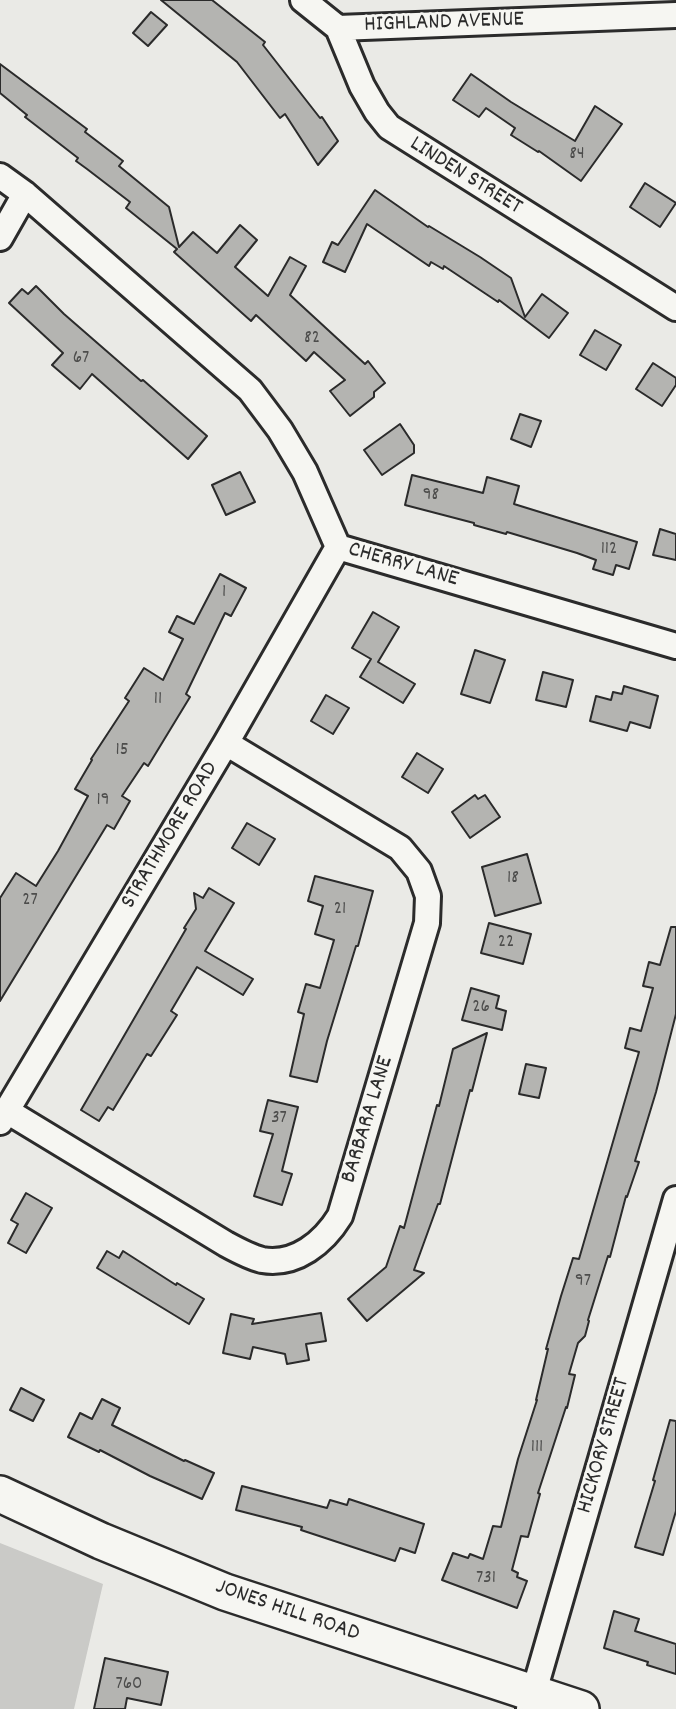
<!DOCTYPE html>
<html>
<head>
<meta charset="utf-8">
<style>
  body { margin:0 }
  canvas { display:block; background:#eaeae6 }
</style>
</head>
<body>
<canvas width="676" height="1709"></canvas>
<script>
const g = document.querySelector('canvas').getContext('2d');
g.lineJoin = 'round';
function fillPath(path, color) {
  g.fillStyle = color;
  g.fill(path, 'evenodd');
}
function stroke(path, color, width, dash) {
  g.strokeStyle = color;
  g.lineWidth = width;
  g.lineCap = dash ? 'butt' : 'round';
  g.setLineDash(dash || []);
  g.stroke(path);
}
function label(font, color, halo, rows, align = 'center') {
  g.font = font + ' Dekko,sans-serif';
  g.lineWidth = 5;
  g.setLineDash([]);
  g.textBaseline = 'middle';
  g.strokeStyle = halo;
  g.fillStyle = color;
  for (const [text, x, y, turn = 0] of rows) {
    g.save();
    g.translate(x, y);
    g.rotate((+turn || 0) * Math.PI / 180);
    g.textAlign = isNaN(turn) ? turn : align;
    if (halo) g.strokeText(text, 0, 0);
    g.fillText(text, 0, 0);
    g.restore();
  }
}
const green = new Path2D(`
  M 0,1543 L 103,1584 L 74,1709 L 0,1709 Z`);
const building = new Path2D(`
  M 161,0 L 212,0 L 265,42 L 263,45 L 320,118 L 322,117 L 338,141 L 318,165 L 285,114 L 280,118 L 237,62 Z
  M 151,12 L 167,25 L 148,46 L 133,33 Z
  M 0,64 L 87,129 L 85,132 L 123,161 L 119,166 L 169,207 L 179,247 L 193,232 L 217,253 L 240,225 L 257,240 L 235,267 L 268,296 L 290,257 L 306,266 L 290,295 L 365,364 L 368,361 L 385,383 L 374,392 L 374,397 L 350,416 L 330,391 L 345,380 L 314,352 L 306,361 L 256,315 L 251,321 L 242,313 L 174,252 L 177,249 L 126,208 L 130,202 L 87,169 L 76,161 L 78,158 L 25,117 L 27,115 L 0,93 Z
  M 471,74 L 511,102 L 575,141 L 595,106 L 622,124 L 581,181 L 539,151 L 538,152 L 511,135 L 515,128 L 486,108 L 479,117 L 453,100 Z
  M 645,183 L 676,203 L 660,227 L 630,207 Z
  M 375,190 L 428,227 L 429,226 L 480,257 L 511,278 L 525,317 L 542,294 L 568,313 L 549,338 L 499,300 L 498,302 L 444,266 L 443,269 L 431,262 L 429,266 L 367,224 L 345,272 L 323,262 L 332,242 L 338,245 Z
  M 36,286 L 64,314 L 141,381 L 143,380 L 207,436 L 188,459 L 92,374 L 80,389 L 52,365 L 63,353 L 9,303 L 22,289 L 28,294 Z
  M 595,330 L 621,345 L 606,370 L 580,355 Z
  M 653,363 L 676,378 L 676,385 L 662,406 L 636,389 Z
  M 520,414 L 541,421 L 531,447 L 511,439 Z
  M 400,424 L 414,445 L 414,453 L 382,475 L 364,450 Z
  M 240,472 L 255,502 L 226,515 L 212,485 Z
  M 412,475 L 483,493 L 487,477 L 519,486 L 514,504 L 637,542 L 629,569 L 616,565 L 613,575 L 593,569 L 596,560 L 577,553 L 507,532 L 506,534 L 474,525 L 474,523 L 405,505 Z
  M 660,529 L 676,534 L 676,560 L 653,555 Z
  M 220,574 L 246,588 L 231,616 L 225,613 L 186,694 L 190,697 L 148,766 L 144,763 L 122,796 L 130,801 L 114,829 L 107,825 L 0,1001 L 0,898 L 16,873 L 36,886 L 58,851 L 88,796 L 75,789 L 92,760 L 91,759 L 129,701 L 125,698 L 144,668 L 163,680 L 183,639 L 169,632 L 177,616 L 194,624 Z
  M 373,612 L 399,627 L 378,662 L 415,684 L 403,703 L 360,677 L 371,659 L 352,648 Z
  M 475,650 L 505,660 L 490,703 L 461,694 Z
  M 543,672 L 573,680 L 566,707 L 536,700 Z
  M 624,686 L 658,696 L 650,728 L 630,722 L 627,731 L 590,721 L 596,696 L 611,700 L 613,692 L 622,694 Z
  M 326,695 L 349,708 L 333,734 L 311,721 Z
  M 417,753 L 443,769 L 428,793 L 402,777 Z
  M 475,795 L 478,799 L 485,795 L 500,817 L 470,838 L 452,812 Z
  M 247,823 L 275,839 L 259,865 L 232,848 Z
  M 527,854 L 541,903 L 495,916 L 482,867 Z
  M 315,876 L 373,891 L 358,946 L 356,946 L 327,1041 L 317,1082 L 290,1076 L 304,1014 L 298,1012 L 306,984 L 320,988 L 334,940 L 315,934 L 323,906 L 308,901 Z
  M 209,888 L 234,903 L 205,951 L 253,979 L 243,995 L 197,967 L 171,1011 L 177,1015 L 151,1056 L 147,1054 L 113,1110 L 108,1107 L 99,1121 L 81,1110 L 186,929 L 184,928 L 196,909 L 194,893 L 203,898 Z
  M 489,923 L 531,934 L 523,964 L 481,953 Z
  M 671,927 L 676,927 L 676,1014 L 656,1092 L 635,1161 L 639,1162 L 627,1197 L 626,1196 L 610,1257 L 608,1256 L 588,1320 L 589,1321 L 585,1336 L 578,1343 L 569,1374 L 575,1375 L 567,1408 L 566,1407 L 538,1493 L 540,1494 L 528,1537 L 521,1536 L 512,1570 L 518,1573 L 517,1577 L 527,1581 L 517,1608 L 442,1580 L 453,1553 L 468,1558 L 470,1554 L 483,1559 L 493,1526 L 501,1527 L 518,1459 L 537,1400 L 536,1400 L 548,1349 L 546,1349 L 561,1296 L 573,1258 L 579,1259 L 639,1052 L 625,1048 L 630,1028 L 641,1031 L 653,988 L 643,986 L 649,962 L 660,965 Z
  M 471,988 L 499,996 L 496,1008 L 506,1011 L 502,1030 L 462,1020 Z
  M 487,1033 L 472,1091 L 470,1090 L 440,1204 L 438,1204 L 414,1270 L 424,1273 L 367,1321 L 348,1299 L 386,1267 L 400,1226 L 404,1228 L 437,1105 L 439,1106 L 453,1049 Z
  M 526,1064 L 546,1068 L 539,1098 L 519,1094 Z
  M 268,1100 L 298,1107 L 282,1171 L 292,1174 L 282,1205 L 254,1196 L 273,1134 L 260,1131 Z
  M 26,1193 L 52,1208 L 26,1253 L 8,1243 L 18,1224 L 11,1220 Z
  M 107,1251 L 119,1258 L 123,1251 L 176,1285 L 177,1283 L 204,1299 L 189,1324 L 97,1268 Z
  M 321,1313 L 326,1341 L 306,1344 L 309,1360 L 287,1364 L 285,1354 L 253,1347 L 250,1359 L 223,1353 L 231,1314 L 254,1319 L 252,1324 Z
  M 21,1388 L 44,1400 L 33,1421 L 10,1410 Z
  M 102,1399 L 120,1408 L 112,1425 L 184,1461 L 185,1460 L 214,1473 L 202,1499 L 150,1476 L 100,1450 L 99,1452 L 68,1437 L 80,1413 L 92,1419 Z
  M 670,1420 L 676,1421 L 676,1511 L 663,1555 L 635,1547 L 655,1481 L 653,1480 Z
  M 242,1486 L 327,1508 L 330,1500 L 347,1505 L 349,1499 L 424,1524 L 415,1553 L 400,1548 L 395,1561 L 301,1530 L 302,1527 L 236,1510 Z
  M 614,1611 L 639,1619 L 635,1631 L 676,1644 L 676,1674 L 647,1665 L 648,1662 L 604,1648 Z
  M 105,1658 L 168,1672 L 161,1705 L 127,1698 L 125,1709 L 94,1709 Z`);
const minor = new Path2D(`
  M 303,0 L 338,28 L 362,86 L 377,112 L 389,127 L 676,308
  M 338,28 L 676,15
  M 0,176 L 25,194 L 250,390 L 280,430 L 305,472 L 338,547 L 676,646
  M 0,238 L 25,194
  M 7,1111 L 226,1244 C 237,1250 250,1257 262,1260 C 296,1266 324,1242 340,1216 L 427,923 L 428,896 L 419,871 L 400,848 L 226,743
  M 0,1122 L 226,743 L 338,547
  M 529,1709 L 676,1199`);
const secondary = new Path2D(`
  M 0,1494 L 101,1541 L 225,1592 L 581,1709`);
const numberNames = [
  ["84",577,155],
  ["82",312,339],
  ["67",81,359],
  ["98",431,496],
  ["112",609,550],
  ["1",224,593],
  ["11",158,700],
  ["15",122,751],
  ["19",103,801],
  ["18",513,879],
  ["27",30,901],
  ["21",340,910],
  ["22",506,943],
  ["26",481,1008],
  ["37",279,1119],
  ["97",583,1282],
  ["111",537,1448],
  ["731",486,1579],
  ["760",129,1685]
];
const streetNames = [
  ["HIGHLAND AVENUE",444,24,-2],
  ["LINDEN STREET",465,177,32],
  ["CHERRY LANE",403,566,16],
  ["STRATHMORE ROAD",171,836,-59],
  ["BARBARA LANE",369,1120,-73],
  ["HICKORY STREET",605,1446,-74],
  ["JONES HILL ROAD",287,1612,19]
];
fillPath(green, '#cacac7');
fillPath(building, '#b4b4b1');
stroke(building, '#2b2b2b', 2);
stroke(minor, '#2b2b2b', 30);
stroke(secondary, '#2b2b2b', 40);
stroke(minor, '#f6f6f2', 24);
stroke(secondary, '#f6f6f2', 35);
label('19px', '#4d4d4c', null, numberNames);
label('23px', '#2b2b2b', '#f6f6f2', streetNames);
</script>
</body>
</html>
